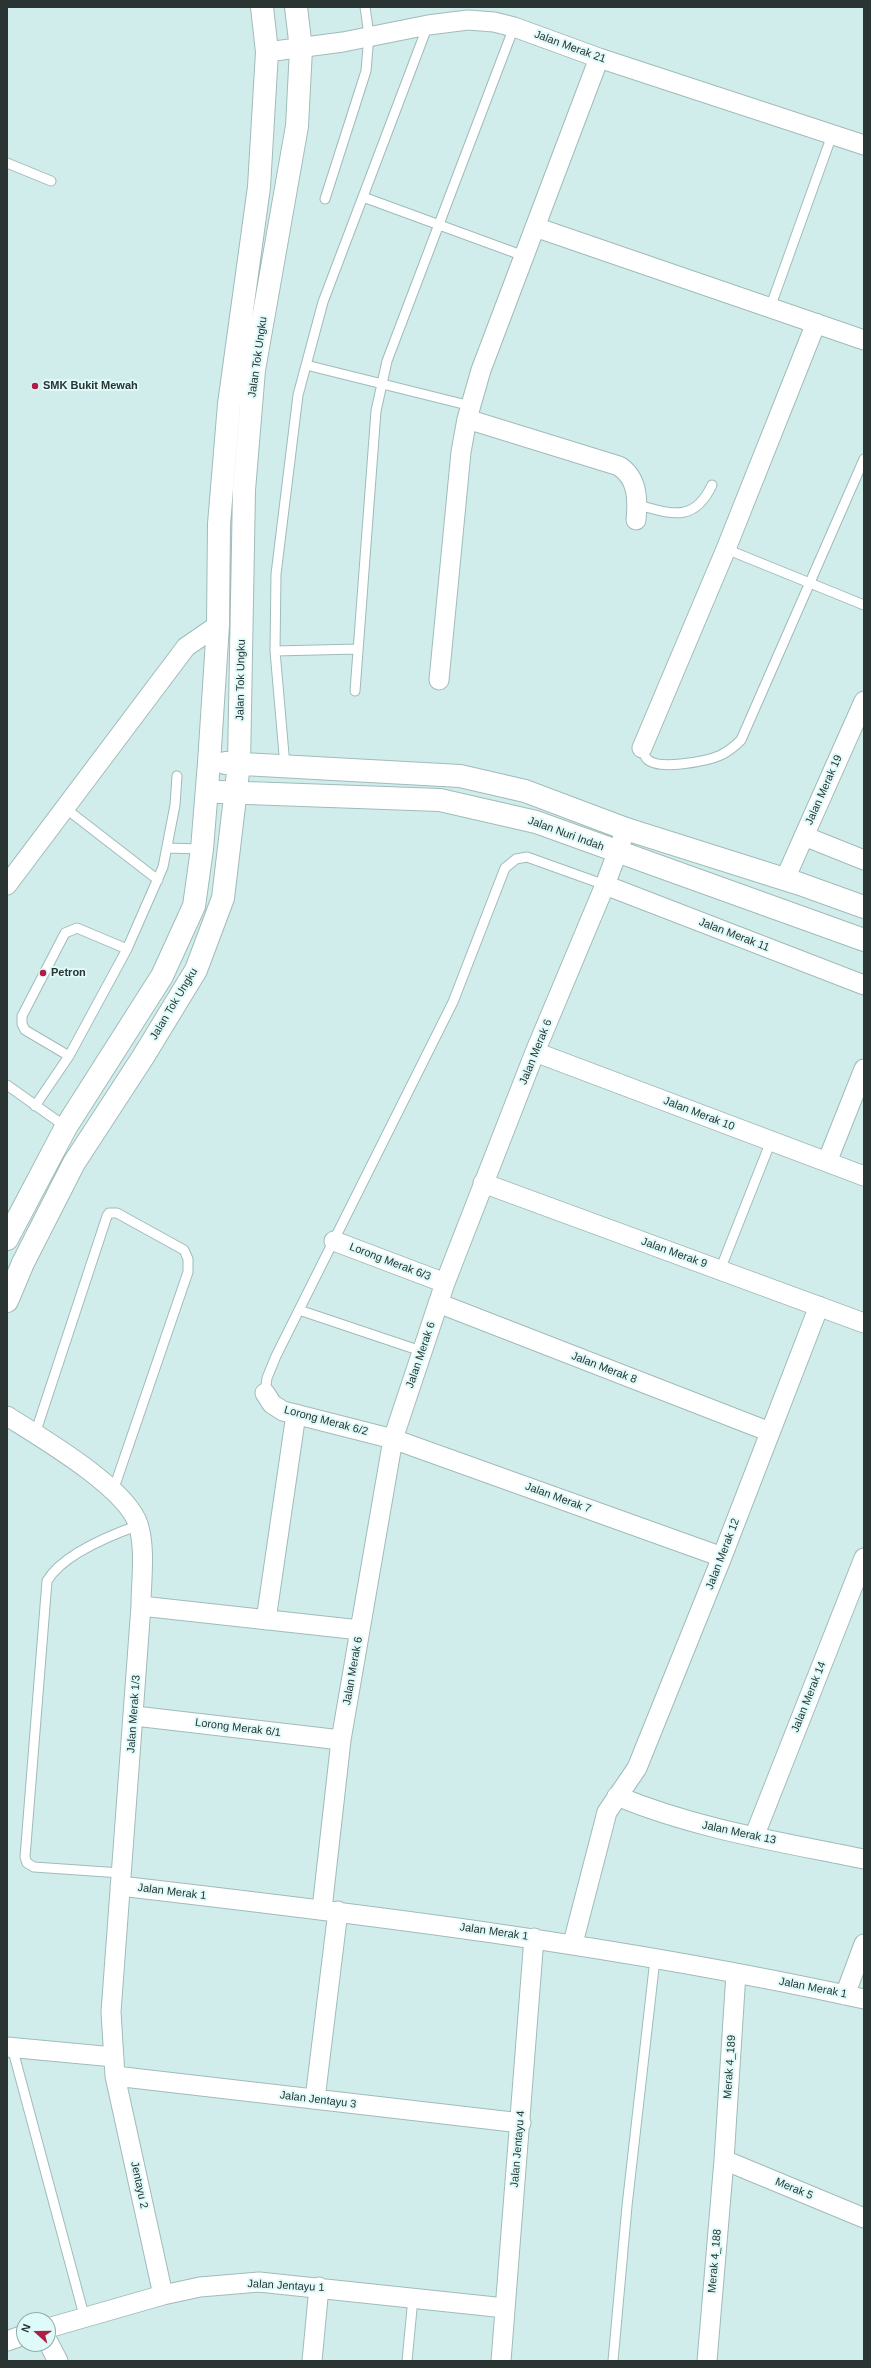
<!DOCTYPE html>
<html>
<head>
<meta charset="utf-8">
<style>
  body { margin:0 }
  #map { position:relative; width:871px; height:2368px; overflow:hidden; background:#d1edeb; font-family:Helvetica,sans-serif }
  canvas { display:block }
  .frame { position:absolute; inset:0; border:8px solid #293433; pointer-events:none }
  .north { position:absolute; left:16px; top:2312px; width:40px; height:40px; box-sizing:border-box; background:#defaf9; border:1px solid #96abaa; border-radius:50%; rotate:291deg; font-size:11px; font-weight:700; line-height:16px; text-align:center; color:#293433 }
  .north::after { content:''; display:block; margin:auto; width:14px; height:18px; background:#b01d46; clip-path:polygon(50% 0,100% 100%,50% 72%,0 100%) }
</style>
</head>
<body>
<div id="map">
<canvas width="871" height="2368"></canvas>
<div class="frame"></div>
<div class="north">N</div>
</div>
<script>
const g = document.querySelector('canvas').getContext('2d');
g.lineJoin = 'round';
function stroke(path, color, width, dash) {
  g.strokeStyle = color;
  g.lineWidth = width;
  g.lineCap = dash ? 'butt' : 'round';
  g.setLineDash(dash || []);
  g.stroke(path);
}
function label(font, color, halo, rows, align = 'center') {
  g.font = font + ' Helvetica,sans-serif';
  g.lineWidth = 4;
  g.setLineDash([]);
  g.textBaseline = 'middle';
  g.strokeStyle = halo;
  g.fillStyle = color;
  for (const [text, x, y, turn = 0] of rows) {
    g.save();
    g.translate(x, y);
    g.rotate((+turn || 0) * Math.PI / 180);
    g.textAlign = isNaN(turn) ? turn : align;
    if (halo) g.strokeText(text, 0, 0);
    g.fillText(text, 0, 0);
    g.restore();
  }
}
const lane = new Path2D(`
  M 7,163 L 51,181
  M 363,197 L 524,256
  M 325,199 L 366,71 L 369,35 L 365,7
  M 770,308 L 832,135
  M 306,365 L 471,406
  M 638,505 C 672,514 694,523 712,485
  M 726,549 L 864,605
  M 275,651 L 358,649
  M 355,691 L 376,411 L 387,361 L 514,27
  M 642,748 C 643,751 645,757 647,759 C 658,771 708,761 721,755 C 729,751 735,746 741,740 L 864,459
  M 285,766 L 275,651 L 276,574 L 298,395 L 323,302 L 428,25
  M 65,808 L 158,880
  M 167,848 L 202,849
  M 69,1056 L 25,1030 L 22,1024 L 22,1016 L 65,933 L 77,928 L 127,949
  M 7,1085 L 66,1127
  M 35,1106 L 69,1056 L 127,949 L 163,867 L 175,805 L 177,776
  M 720,1270 L 771,1141
  M 299,1310 L 421,1351
  M 265,1393 L 267,1378 L 276,1356 L 453,1002 L 505,868 L 516,859 L 527,857 L 605,885
  M 35,1434 L 107,1216 L 109,1213 L 117,1213 L 184,1250 L 188,1259 L 188,1272 L 113,1491
  M 121,1873 L 34,1867 L 27,1863 L 25,1857 L 47,1581 C 62,1555 111,1535 139,1525
  M 12,2047 L 85,2319
  M 407,2361 L 413,2298
  M 613,2361 L 627,2206 L 655,1959`);
const street = new Path2D(`
  M 267,52 L 343,42 L 428,25 L 468,20 L 494,22 L 514,27 L 599,58 L 864,145
  M 535,227 L 864,340
  M 467,419 L 619,466 C 638,478 638,500 636,520
  M 439,680 L 461,452 L 467,419 L 481,370 L 599,58
  M 642,748 L 726,549 L 816,323
  M 804,836 L 864,860
  M 785,879 L 864,701
  M 7,885 L 186,647 L 218,625
  M 605,885 L 864,985
  M 535,1052 L 864,1176
  M 827,1162 L 864,1069
  M 483,1183 L 864,1323
  M 334,1241 L 445,1283
  M 438,1303 L 770,1432
  M 265,1393 L 272,1404 L 283,1411 L 393,1439 L 722,1557
  M 7,1416 C 40,1437 126,1487 138,1524 C 146,1549 141,1581 141,1606 L 111,2012 L 115,2076 L 163,2295
  M 141,1606 L 360,1630
  M 266,1620 L 296,1414
  M 135,1716 L 341,1740
  M 617,1796 C 696,1829 781,1842 864,1859
  M 754,1837 L 864,1558
  M 120,1886 C 370,1915 618,1945 864,1999
  M 322,1909 L 341,1740 L 393,1439 L 445,1283 L 535,1052 L 605,885 L 626,829
  M 573,1943 L 607,1812 L 637,1768 L 722,1557 L 819,1306
  M 845,1995 L 864,1944
  M 7,2047 L 114,2057
  M 115,2076 L 521,2123
  M 315,2099 L 338,1911
  M 724,2160 L 864,2218
  M 48,2328 L 163,2295 L 200,2287 L 259,2282 L 505,2308
  M 7,2341 L 24,2335
  M 48,2342 L 58,2361
  M 312,2361 L 319,2287
  M 501,2361 L 534,1938
  M 707,2361 L 724,2160 L 736,1973`);
const secondary = new Path2D(`
  M 225,763 L 460,776 L 525,791 L 626,829 L 800,884 L 864,907
  M 220,792 L 440,800 L 536,822 L 864,940
  M 7,1239 L 66,1127 L 162,976 L 194,906 L 202,849 L 209,763 L 218,625 L 219,524 L 229,404 L 259,187 L 267,52 L 262,7
  M 7,1301 L 23,1263 L 74,1163 L 143,1057 L 196,970 L 223,898 L 239,764 L 244,490 L 254,370 L 297,126 L 301,49 L 296,7`);
const markers = [
  [35,386,4,"#b01d46"],
  [43,973,4,"#b01d46"]
];
const streetNames = [
  ["Jalan Merak 21",570,47,20],
  ["Jalan Tok Ungku",258,357,-82],
  ["Jalan Tok Ungku",241,680,-89],
  ["Jalan Merak 19",824,790,-66],
  ["Jalan Nuri Indah",566,834,20],
  ["Jalan Merak 11",734,935,21],
  ["Jalan Tok Ungku",174,1004,-59],
  ["Jalan Merak 6",536,1052,-68],
  ["Jalan Merak 10",699,1114,21],
  ["Jalan Merak 9",674,1253,20],
  ["Lorong Merak 6/3",390,1262,21],
  ["Jalan Merak 6",421,1355,-71],
  ["Jalan Merak 8",604,1368,21],
  ["Lorong Merak 6/2",326,1421,15],
  ["Jalan Merak 7",558,1498,20],
  ["Jalan Merak 12",723,1554,-69],
  ["Jalan Merak 6",353,1671,-80],
  ["Jalan Merak 14",809,1697,-68],
  ["Jalan Merak 1/3",134,1714,-86],
  ["Lorong Merak 6/1",238,1728,7],
  ["Jalan Merak 13",739,1833,12],
  ["Jalan Merak 1",172,1892,7],
  ["Jalan Merak 1",494,1932,8],
  ["Jalan Merak 1",813,1988,11],
  ["Merak 4_189",730,2067,-86],
  ["Jalan Jentayu 3",318,2100,7],
  ["Jalan Jentayu 4",518,2149,-85],
  ["Jentayu 2",139,2185,78],
  ["Merak 5",794,2189,22],
  ["Merak 4_188",715,2261,-85],
  ["Jalan Jentayu 1",286,2286,3]
];
const poiNames = [
  ["SMK Bukit Mewah",43,386],
  ["Petron",51,973]
];
stroke(lane, '#a0bbba', 11);
stroke(street, '#a0bbba', 21);
stroke(secondary, '#a0bbba', 24);
stroke(lane, '#fff', 9);
stroke(street, '#fff', 19);
stroke(secondary, '#fff', 22);
for (const [x, y, r, color] of markers) {
  const dot = new Path2D();
  dot.arc(x, y, r, 0, 2 * Math.PI);
  g.fillStyle = color;
  g.fill(dot);
  stroke(dot, '#defaf9', 1.5);
}
label('11px', '#293433', '#defaf9', streetNames);
label('bold 11px', '#293433', '#defaf9', poiNames, 'left');
</script>
</body>
</html>
